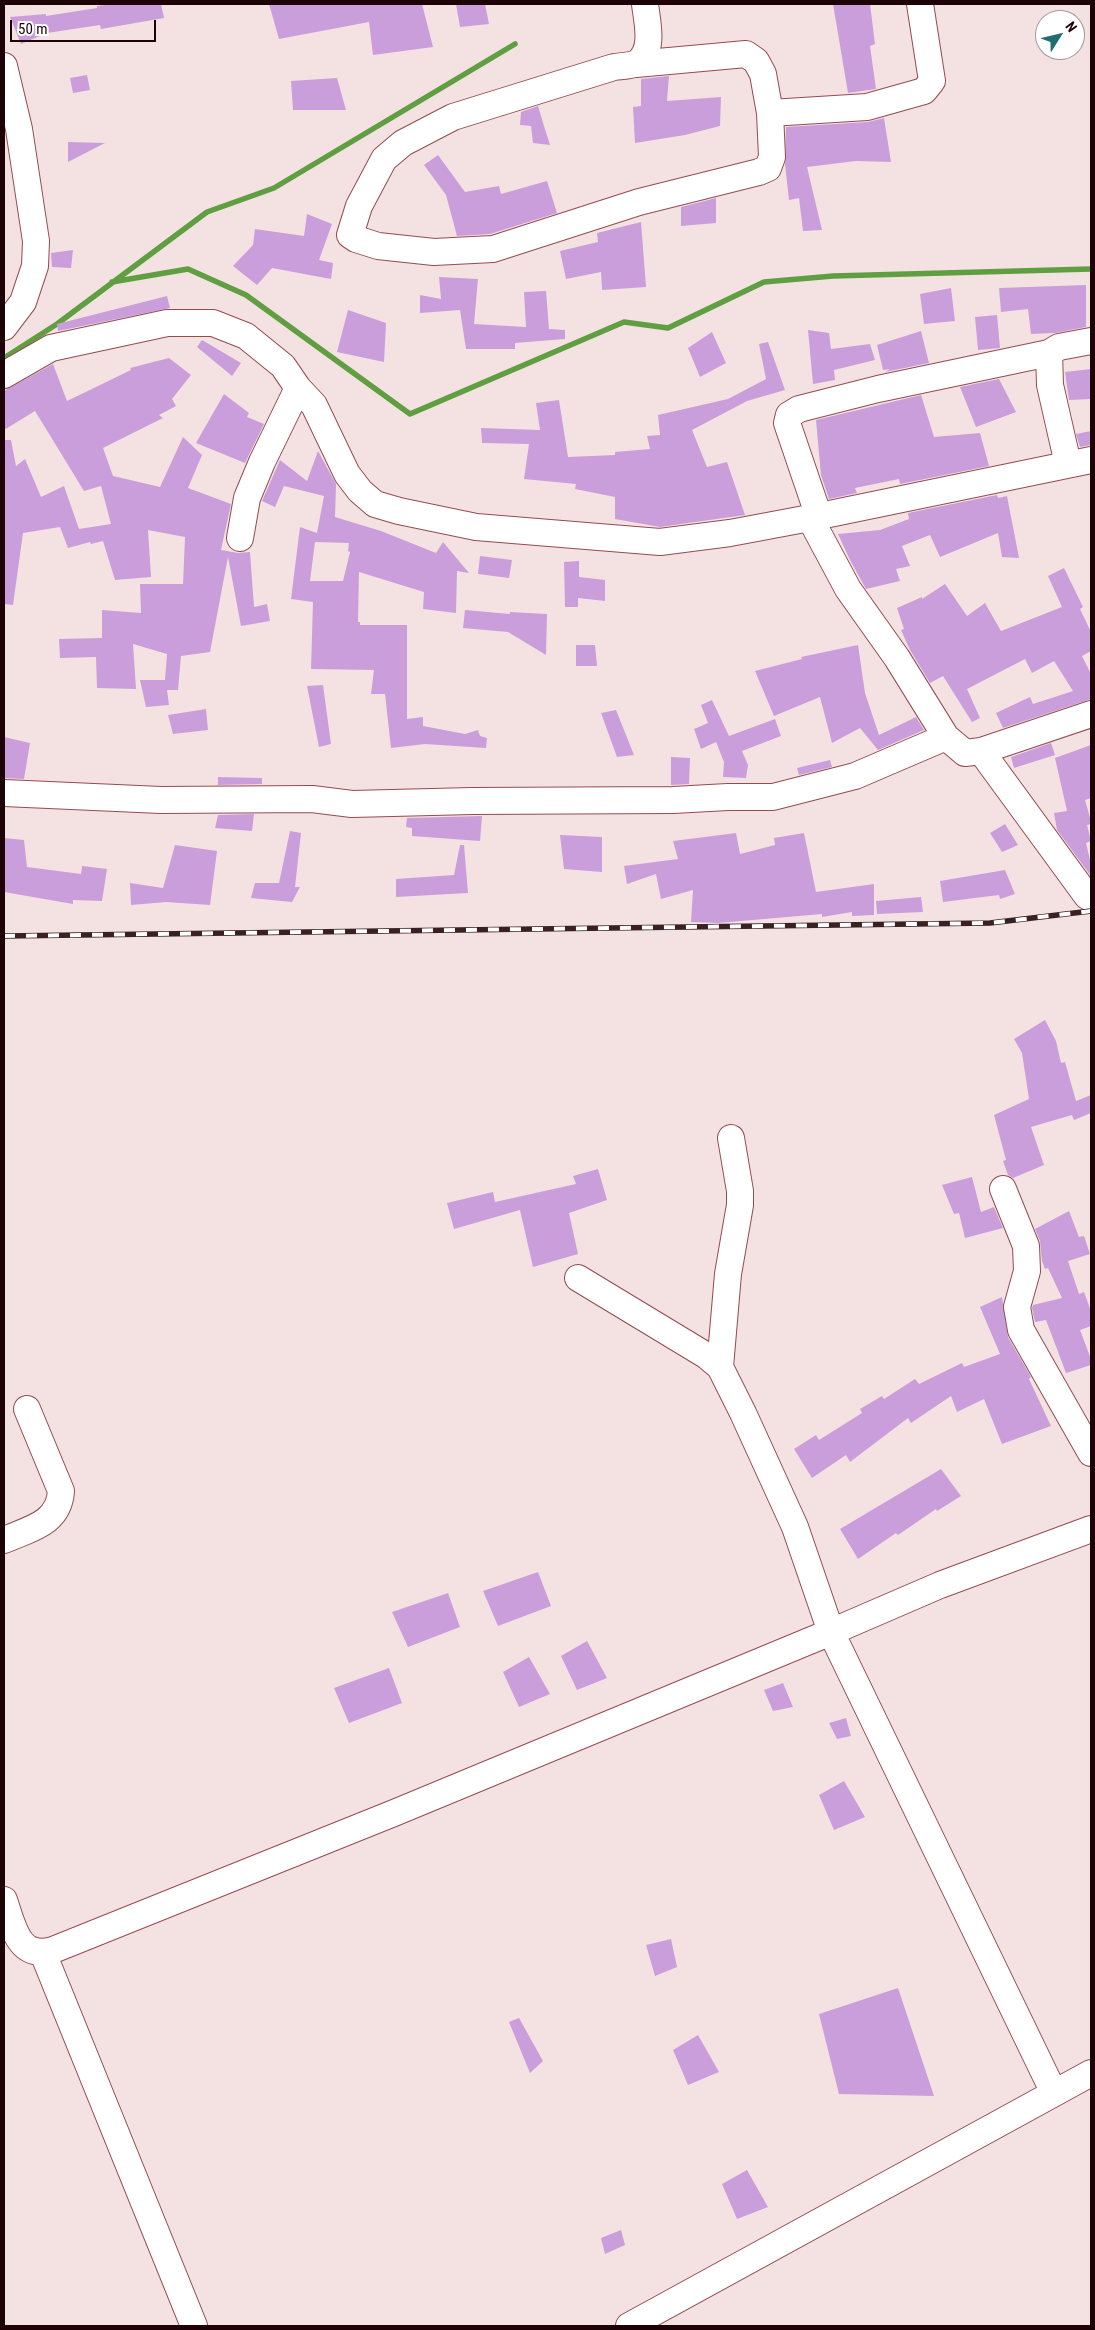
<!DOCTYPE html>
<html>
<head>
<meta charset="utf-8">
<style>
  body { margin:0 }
  #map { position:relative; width:1095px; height:2330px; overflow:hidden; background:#f4e2e2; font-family:"Roboto Condensed",sans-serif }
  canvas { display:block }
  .frame { position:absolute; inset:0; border:5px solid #1d0306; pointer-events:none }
  .north { position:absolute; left:1035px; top:10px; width:50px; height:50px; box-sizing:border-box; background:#fff; border:1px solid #a59a9b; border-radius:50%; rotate:54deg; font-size:14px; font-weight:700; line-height:20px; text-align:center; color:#1d0306 }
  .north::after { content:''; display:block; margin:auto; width:18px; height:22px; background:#226d6f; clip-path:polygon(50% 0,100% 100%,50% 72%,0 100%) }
  .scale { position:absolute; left:10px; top:20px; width:146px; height:22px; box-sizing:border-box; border:2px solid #1d0306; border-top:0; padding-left:6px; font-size:15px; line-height:18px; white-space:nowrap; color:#1d0306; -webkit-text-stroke:4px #fff; paint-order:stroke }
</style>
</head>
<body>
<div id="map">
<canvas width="1095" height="2330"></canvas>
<div class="frame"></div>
<div class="north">N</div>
<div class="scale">50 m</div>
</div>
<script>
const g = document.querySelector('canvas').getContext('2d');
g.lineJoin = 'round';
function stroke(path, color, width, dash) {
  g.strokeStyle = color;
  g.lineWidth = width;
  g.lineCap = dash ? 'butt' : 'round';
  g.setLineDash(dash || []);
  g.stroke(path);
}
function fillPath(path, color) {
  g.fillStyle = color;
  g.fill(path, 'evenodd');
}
const stream = new Path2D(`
  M 112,282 L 188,269 L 246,295 L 410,414 L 624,322 L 668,328 L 764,282 L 833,276 L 1091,269
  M 4,358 L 57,324 L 207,212 L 274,188 L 515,44`);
const building = new Path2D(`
  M 113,4 L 161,4 L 164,18 L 101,29 L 100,25 L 47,33 L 21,44 L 10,17 L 46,14 L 46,16 L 97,8 L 97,6 Z
  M 269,4 L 422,4 L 433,47 L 373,55 L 369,22 L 279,39 Z
  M 456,4 L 485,4 L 489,24 L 460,27 Z
  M 833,4 L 870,4 L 875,44 L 870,46 L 876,89 L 848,93 Z
  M 87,75 L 90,90 L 73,93 L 70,78 Z
  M 669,76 L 667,101 L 721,97 L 720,126 L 685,135 L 635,143 L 633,107 L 641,106 L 641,79 Z
  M 337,78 L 346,110 L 293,110 L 291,81 Z
  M 538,106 L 544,126 L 550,145 L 533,143 L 531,126 L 520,125 L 521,112 Z
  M 884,118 L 891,162 L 856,161 L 807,167 L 822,230 L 803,231 L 799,198 L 789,200 L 785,164 L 786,127 L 868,122 Z
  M 68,142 L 105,143 L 68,162 Z
  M 438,155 L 465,192 L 499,186 L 501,194 L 547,181 L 557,213 L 490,234 L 457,236 L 446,195 L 424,165 Z
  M 716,198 L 716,223 L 681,226 L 681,207 Z
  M 307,214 L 332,224 L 319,260 L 333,263 L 331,279 L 272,268 L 257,285 L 233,266 L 253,245 L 255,229 L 304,236 Z
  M 641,222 L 646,287 L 602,290 L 601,272 L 566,279 L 560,251 L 598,242 L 597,233 Z
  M 73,250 L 71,268 L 52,267 L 51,253 Z
  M 439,277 L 478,279 L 474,324 L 526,327 L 524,292 L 546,291 L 549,329 L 565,330 L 565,339 L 515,343 L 515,349 L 466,349 L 460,310 L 420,313 L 420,295 L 441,299 Z
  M 1086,285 L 1086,327 L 1055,333 L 1031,334 L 1028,309 L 1001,312 L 999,288 Z
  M 951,288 L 955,321 L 924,324 L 920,294 Z
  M 167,296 L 170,308 L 58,331 L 57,324 Z
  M 348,310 L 386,323 L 384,362 L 337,352 Z
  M 997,315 L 1000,348 L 978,350 L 975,317 Z
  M 808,330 L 829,333 L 831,349 L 870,344 L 875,360 L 834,370 L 835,380 L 813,384 Z
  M 921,331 L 929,363 L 885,372 L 890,369 L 883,370 L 877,345 Z
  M 712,332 L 726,363 L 700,377 L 688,348 Z
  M 202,340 L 241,363 L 232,376 L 197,347 Z
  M 768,342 L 785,390 L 747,401 L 692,430 L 707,467 L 727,462 L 745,515 L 660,527 L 615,519 L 615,497 L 575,489 L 576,484 L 524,479 L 529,444 L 482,443 L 481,428 L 540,430 L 536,403 L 559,400 L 568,457 L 615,455 L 615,452 L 650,449 L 647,436 L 660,435 L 658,415 L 728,399 L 766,379 L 759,344 Z
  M 169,358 L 191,375 L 172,399 L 176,406 L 159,415 L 163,418 L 103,448 L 113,476 L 160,487 L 183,437 L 202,455 L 188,488 L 231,504 L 221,550 L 238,553 L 250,552 L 254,607 L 267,604 L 270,621 L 241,626 L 228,557 L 210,652 L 181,656 L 178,690 L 167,690 L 169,705 L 146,707 L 140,680 L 165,680 L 167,654 L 133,644 L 136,689 L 97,688 L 96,657 L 60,658 L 59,639 L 102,638 L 102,610 L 141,613 L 140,584 L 183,584 L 185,537 L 148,530 L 151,577 L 115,580 L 103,541 L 91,544 L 90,542 L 68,548 L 60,527 L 23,533 L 13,605 L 4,604 L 4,440 L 11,440 L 16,466 L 25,459 L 41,497 L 64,486 L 79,529 L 111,524 L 101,486 L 84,491 L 35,411 L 4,430 L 4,391 L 53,364 L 67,401 L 131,370 L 130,368 Z
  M 1091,369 L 1091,399 L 1069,400 L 1065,372 Z
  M 999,379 L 1016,412 L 976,427 L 960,387 Z
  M 224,394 L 249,413 L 247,417 L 264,424 L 245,463 L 196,443 Z
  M 921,395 L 934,437 L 980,433 L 989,466 L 900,484 L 899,479 L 855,488 L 857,493 L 829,499 L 821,475 L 816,420 Z
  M 1091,431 L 1091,445 L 1080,447 L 1076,434 Z
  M 318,451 L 336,484 L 335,517 L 381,531 L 436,553 L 443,542 L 469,573 L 457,571 L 456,613 L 423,609 L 424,592 L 359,572 L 358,622 L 360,622 L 360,625 L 407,625 L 407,719 L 423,717 L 423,726 L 465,734 L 478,730 L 480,736 L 487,738 L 486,748 L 425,744 L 391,748 L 385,694 L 371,694 L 374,670 L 311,669 L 313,602 L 291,599 L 300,527 L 317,533 L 324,496 L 284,486 L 275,507 L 262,501 L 280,460 L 307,481 ZM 315,542 L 349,543 L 348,551 L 350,552 L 343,581 L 310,581 Z
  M 997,495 L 998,498 L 1007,496 L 1019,558 L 1002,557 L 998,533 L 940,557 L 930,535 L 902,546 L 910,566 L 896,569 L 900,581 L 866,589 L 850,560 L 838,534 L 880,530 L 909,519 L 908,513 Z
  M 480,556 L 512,560 L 509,578 L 478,574 Z
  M 579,561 L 579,577 L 605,580 L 605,601 L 578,598 L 578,607 L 565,607 L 564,562 Z
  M 1064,568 L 1083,607 L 1080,609 L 1091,632 L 1091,651 L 1082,656 L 1091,674 L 1091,699 L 1003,728 L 996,713 L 1030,697 L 1033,704 L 1073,691 L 1054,661 L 1032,673 L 1025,659 L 967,689 L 980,718 L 972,722 L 943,676 L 930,683 L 910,650 L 901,630 L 904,629 L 897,608 L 922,597 L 922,599 L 945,584 L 967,616 L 985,603 L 1001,631 L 1062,607 L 1048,576 Z
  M 465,610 L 510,614 L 510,612 L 547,614 L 546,655 L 508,632 L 463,628 Z
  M 576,645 L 595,645 L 597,666 L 576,666 Z
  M 858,645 L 865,693 L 879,735 L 916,717 L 924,730 L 878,750 L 860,728 L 832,743 L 820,697 L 774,716 L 755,671 L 802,659 L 801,657 Z
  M 323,685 L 331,744 L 319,747 L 307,686 Z
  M 712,700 L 729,736 L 775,719 L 781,736 L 742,751 L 748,765 L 746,778 L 723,777 L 724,762 L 716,742 L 701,749 L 694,729 L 708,723 L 701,705 Z
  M 206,709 L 208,730 L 173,734 L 168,715 Z
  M 616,710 L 634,755 L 617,757 L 601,713 Z
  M 4,737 L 30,743 L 24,779 L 4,778 Z
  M 1051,743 L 1055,755 L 1014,768 L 1011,757 Z
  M 1091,745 L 1091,798 L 1085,800 L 1091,821 L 1091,824 L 1087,825 L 1091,841 L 1086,843 L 1091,864 L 1091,876 L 1057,830 L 1054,813 L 1067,811 L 1055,758 Z
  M 671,757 L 690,758 L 689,784 L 671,785 Z
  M 830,760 L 832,767 L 799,775 L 797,768 Z
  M 218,777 L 262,778 L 262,784 L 218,785 Z
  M 254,814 L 252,831 L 215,828 L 218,815 Z
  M 482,816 L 480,841 L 412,836 L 412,828 L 406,827 L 407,818 Z
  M 1005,824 L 1018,845 L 1002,852 L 990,833 Z
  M 290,831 L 301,833 L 295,887 L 300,887 L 292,902 L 251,898 L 255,883 L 279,883 Z
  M 736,833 L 740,854 L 775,845 L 774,838 L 804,833 L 816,892 L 874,884 L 874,915 L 852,916 L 852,912 L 822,917 L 822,914 L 718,923 L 691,922 L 693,890 L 661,899 L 656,874 L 627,884 L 624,866 L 678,859 L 673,841 Z
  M 560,835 L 602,837 L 602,872 L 564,869 Z
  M 4,838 L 24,840 L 27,867 L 81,874 L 82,866 L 107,869 L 102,901 L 73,900 L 73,904 L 4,892 Z
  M 175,845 L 217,851 L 210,905 L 166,902 L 131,905 L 130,883 L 163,888 Z
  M 460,845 L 464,845 L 468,893 L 396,897 L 396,879 L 454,875 Z
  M 1005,870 L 1015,894 L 1000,899 L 999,895 L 943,902 L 940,881 Z
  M 921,897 L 923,912 L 877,914 L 876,901 Z
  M 1045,1020 L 1056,1041 L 1061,1063 L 1065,1062 L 1076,1101 L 1091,1095 L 1091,1113 L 1074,1120 L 1072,1115 L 1031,1127 L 1044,1165 L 1013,1178 L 1008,1175 L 1003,1161 L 1006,1160 L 994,1115 L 1029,1099 L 1022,1053 L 1014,1039 Z
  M 598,1169 L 607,1200 L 569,1213 L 578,1254 L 533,1267 L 520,1210 L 454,1229 L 447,1203 L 493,1192 L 495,1202 L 576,1184 L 573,1176 Z
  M 972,1177 L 981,1212 L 994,1207 L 1003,1228 L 965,1238 L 959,1213 L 954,1214 L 942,1185 Z
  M 1069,1211 L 1079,1237 L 1084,1236 L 1090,1254 L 1068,1261 L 1079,1294 L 1084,1292 L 1091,1311 L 1091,1326 L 1080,1330 L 1091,1359 L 1091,1365 L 1066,1373 L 1046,1320 L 1035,1322 L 1032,1308 L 1033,1305 L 1062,1298 L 1048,1268 L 1045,1269 L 1042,1261 L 1040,1241 L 1035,1229 Z
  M 1002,1297 L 1008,1337 L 1031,1377 L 1029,1379 L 1051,1426 L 1002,1444 L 984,1399 L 957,1412 L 951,1396 L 911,1423 L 908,1418 L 850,1462 L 846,1455 L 812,1478 L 794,1449 L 816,1435 L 819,1440 L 862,1413 L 860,1409 L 882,1396 L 884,1399 L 915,1379 L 919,1384 L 962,1363 L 964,1367 L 1000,1354 L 980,1307 Z
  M 941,1469 L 961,1496 L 937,1511 L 936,1509 L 898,1535 L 896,1533 L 858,1559 L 840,1529 Z
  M 538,1572 L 551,1606 L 498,1626 L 483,1591 Z
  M 448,1593 L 460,1627 L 408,1647 L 392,1612 Z
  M 587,1641 L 607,1678 L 577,1690 L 561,1656 Z
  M 529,1657 L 550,1694 L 519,1707 L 503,1672 Z
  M 389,1668 L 402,1703 L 349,1723 L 334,1688 Z
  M 783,1683 L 793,1707 L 773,1711 L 764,1690 Z
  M 846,1718 L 851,1736 L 837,1739 L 829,1723 Z
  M 844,1781 L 865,1817 L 834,1830 L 819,1795 Z
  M 671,1939 L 677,1967 L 655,1976 L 646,1945 Z
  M 898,1988 L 934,2096 L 839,2094 L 819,2014 Z
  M 519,2018 L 543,2061 L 530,2073 L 509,2022 Z
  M 698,2035 L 719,2072 L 688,2085 L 673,2050 Z
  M 747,2170 L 768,2207 L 737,2219 L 722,2184 Z
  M 621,2230 L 625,2245 L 605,2254 L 601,2238 Z`);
const minor = new Path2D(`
  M 636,64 L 746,54 L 756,61 L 763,74 L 770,113 L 772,157 L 768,168 L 759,172 L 639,202 L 493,249 L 434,252 L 378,246 L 356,239 L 350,235 L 359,206 L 384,159 L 403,143 L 453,117 L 614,67 C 621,66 631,66 637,63 C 655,50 647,22 645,4
  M 4,66 L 19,129 L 36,241 L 35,266 L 23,302 L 4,327
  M 770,113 L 867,107 L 924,91 L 932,81 L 920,4
  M 4,375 L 51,348 L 167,323 L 213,323 L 246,336 L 283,366 L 298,388 L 314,405 L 347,474 L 360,491 L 375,504 L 399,511 L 476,527 L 660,542 L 730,533 L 810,518 L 1091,460
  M 1068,464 L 1050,385 L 1049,353 L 1059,347 L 1091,341
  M 819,517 L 787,423 L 789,415 L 799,409 L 878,389 L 1049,353
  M 810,518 L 848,589 L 897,658 L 946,737 L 965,753 L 981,751 L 1091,714
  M 240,538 L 247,498 L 262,462 L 298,388
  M 981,751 L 1087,896 L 1091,898
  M 4,793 L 161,800 L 312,799 L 352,804 L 472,801 L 673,800 L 728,797 L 773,797 L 855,776 L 946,737
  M 1003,1189 L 1026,1246 L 1027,1271 L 1017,1307 L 1021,1330 L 1091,1453
  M 578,1278 L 707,1356 L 720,1367 L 743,1413 L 795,1527 L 831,1632 L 940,1585 L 1091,1529
  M 720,1367 L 728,1274 L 740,1205 L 740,1191 L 731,1138
  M 4,1540 C 29,1529 59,1524 61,1491 L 27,1409
  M 4,1900 C 13,1926 18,1960 53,1950 L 394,1813 L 831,1632 L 1054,2093
  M 43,1953 L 194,2326
  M 629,2326 L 1091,2073`);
const rail = new Path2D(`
  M 4,936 L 990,923 L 1091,911`);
stroke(stream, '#609f41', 5.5);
fillPath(building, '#ca9edb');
stroke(minor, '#944b50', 28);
stroke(minor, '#fff', 26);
stroke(rail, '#392022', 5.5);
stroke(rail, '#fff', 4, [11]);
</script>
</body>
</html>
